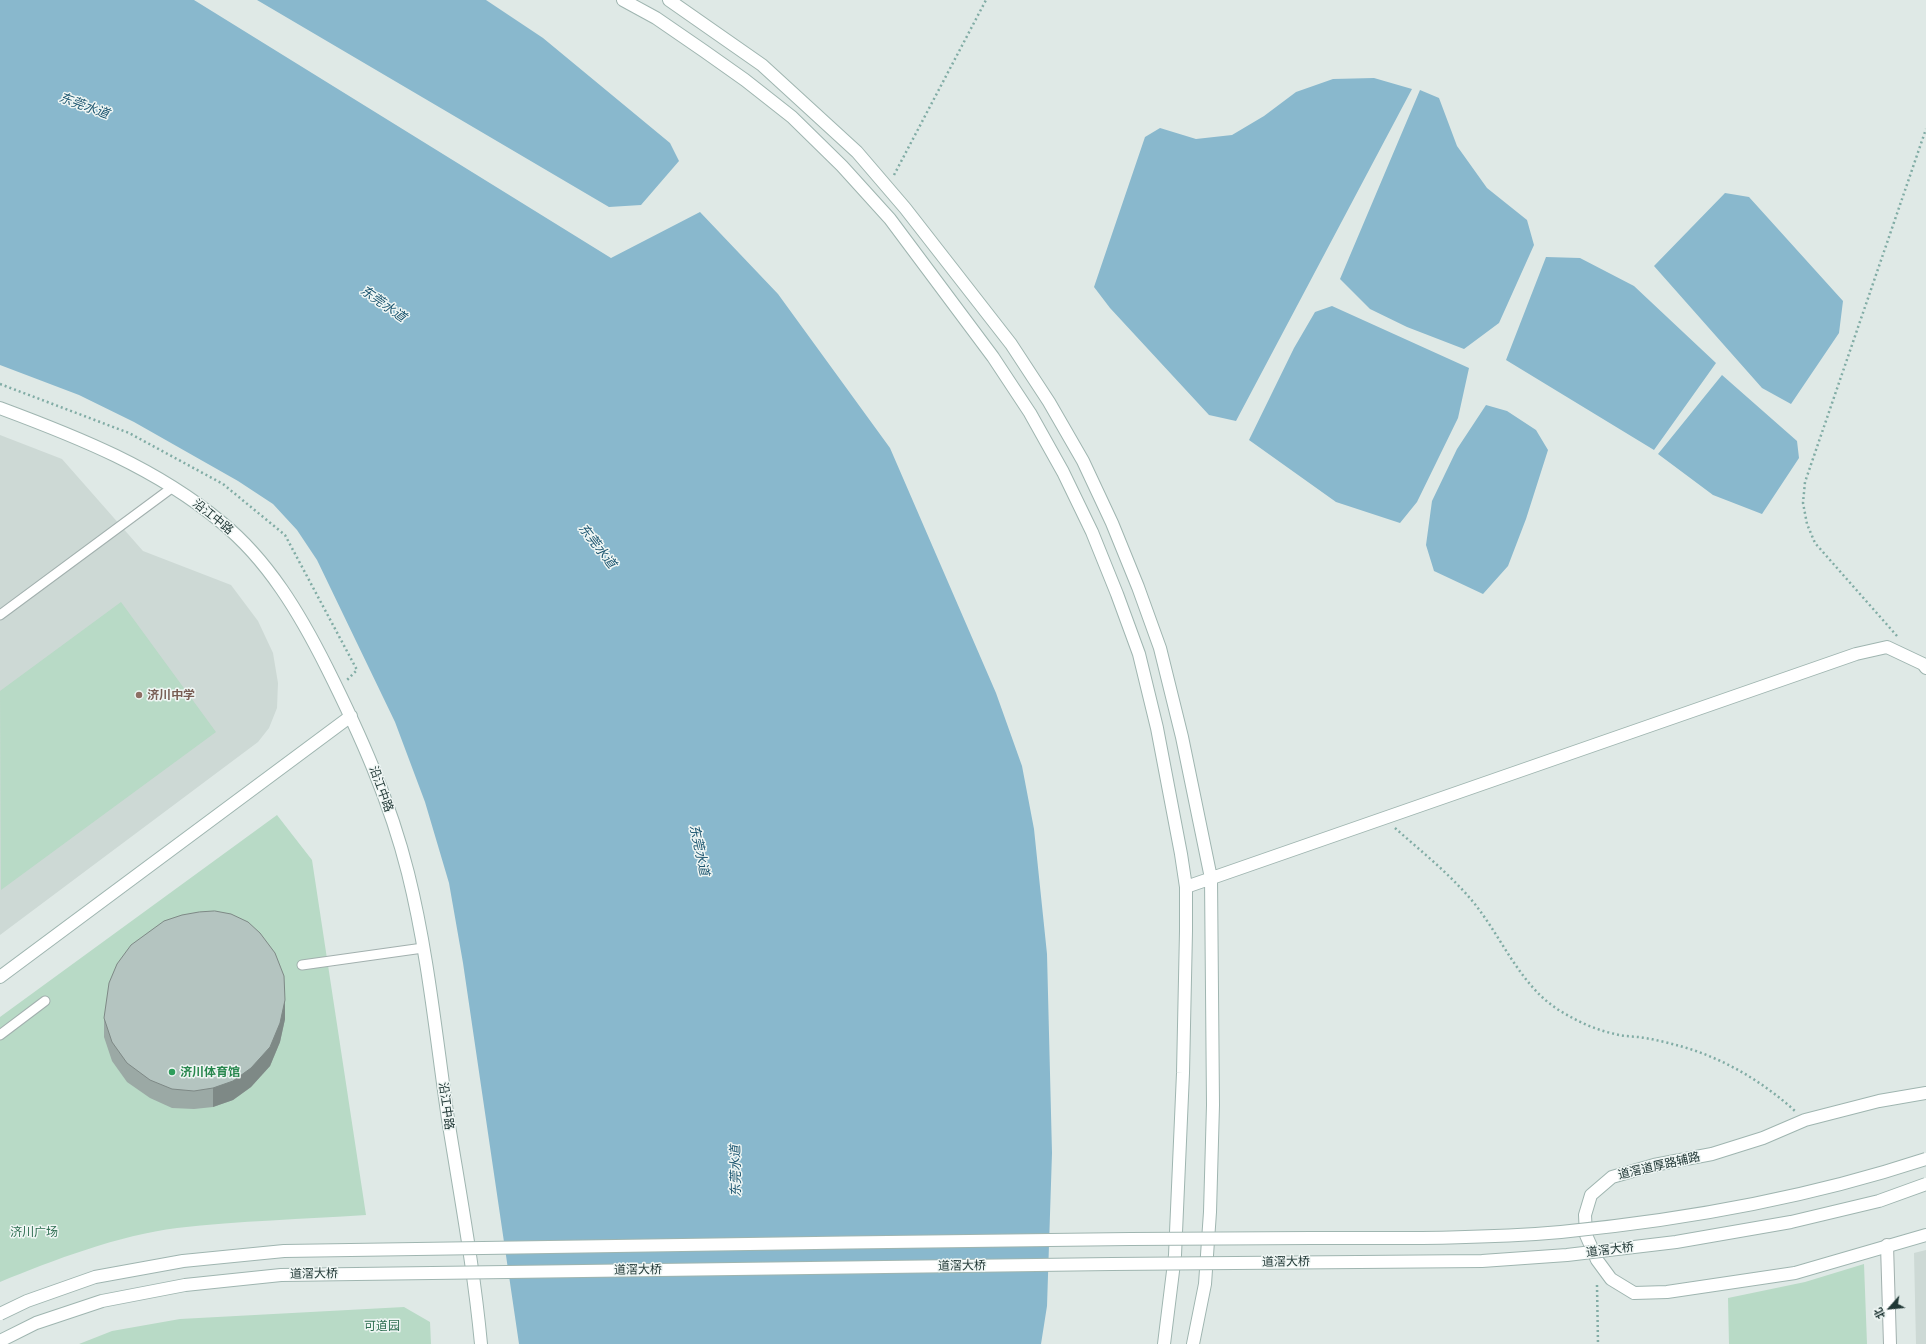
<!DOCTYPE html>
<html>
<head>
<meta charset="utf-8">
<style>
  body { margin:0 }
  #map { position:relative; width:1926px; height:1344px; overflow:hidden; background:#dfe9e6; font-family:Quicksand,"Noto Sans SC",sans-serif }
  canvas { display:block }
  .north { position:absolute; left:1870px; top:1288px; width:40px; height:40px; -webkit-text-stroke:3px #eff6f4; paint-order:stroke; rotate:243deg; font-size:11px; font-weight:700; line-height:16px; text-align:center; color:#213836 }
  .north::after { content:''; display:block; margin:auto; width:14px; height:18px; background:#213836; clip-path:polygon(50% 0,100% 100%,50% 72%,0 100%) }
</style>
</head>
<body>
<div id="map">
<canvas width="1926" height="1344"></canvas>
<div class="north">北</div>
</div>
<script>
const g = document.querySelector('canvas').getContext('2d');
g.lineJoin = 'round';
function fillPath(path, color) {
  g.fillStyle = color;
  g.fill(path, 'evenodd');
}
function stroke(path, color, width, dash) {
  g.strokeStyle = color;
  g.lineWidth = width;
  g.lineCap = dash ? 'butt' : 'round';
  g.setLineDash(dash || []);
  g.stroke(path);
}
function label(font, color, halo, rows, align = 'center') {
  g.font = font + ' Quicksand,"Noto Sans SC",sans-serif';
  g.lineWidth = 3;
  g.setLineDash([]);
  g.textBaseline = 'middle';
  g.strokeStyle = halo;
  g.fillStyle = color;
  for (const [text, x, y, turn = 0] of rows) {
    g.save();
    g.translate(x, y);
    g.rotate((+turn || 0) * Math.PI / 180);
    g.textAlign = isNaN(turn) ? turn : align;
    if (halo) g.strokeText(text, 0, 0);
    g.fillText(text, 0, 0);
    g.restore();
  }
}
const built = new Path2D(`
  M 0,435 L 62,459 L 143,551 L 231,585 L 258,621 L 273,653 L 278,683 L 277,708 L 269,728 L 258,742 L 0,935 Z
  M 1926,1250 L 1926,1344 L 1916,1344 L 1914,1253 Z`);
const green = new Path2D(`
  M 121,602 L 216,732 L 1,890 L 0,691 Z
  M 277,815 L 312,860 L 366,1215 C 303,1219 240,1221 177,1228 C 120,1235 53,1260 0,1282 L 0,1017 Z
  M 1864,1264 L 1867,1344 L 1729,1344 L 1728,1298 L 1805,1282 Z
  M 404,1307 L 430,1322 L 431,1344 L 79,1344 L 112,1331 L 180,1319 Z`);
const water = new Path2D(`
  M 0,0 L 194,0 L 611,258 L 700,212 L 778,294 L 890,448 L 996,693 L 1022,766 L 1034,829 L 1047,954 L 1052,1153 L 1047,1306 L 1041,1344 L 519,1344 L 463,963 L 449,883 L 425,802 L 395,722 L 317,560 L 297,530 L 273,504 L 238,481 L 134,422 L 79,395 L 0,365 Z
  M 257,0 L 486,0 L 543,38 L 670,143 L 679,161 L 641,205 L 609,207 Z
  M 1374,78 L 1412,89 L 1236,421 L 1209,415 L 1110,308 L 1094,287 L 1145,137 L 1160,128 L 1196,139 L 1232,135 L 1264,116 L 1296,92 L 1333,79 Z
  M 1420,90 L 1439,98 L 1457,146 L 1487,188 L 1527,220 L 1534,245 L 1499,323 L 1464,349 L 1407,327 L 1370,309 L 1340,279 Z
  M 1725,193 L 1749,197 L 1843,301 L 1839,333 L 1791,404 L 1762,388 L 1654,266 Z
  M 1546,257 L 1580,258 L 1634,286 L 1716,363 L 1654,450 L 1506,360 Z
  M 1332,306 L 1469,368 L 1458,418 L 1417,502 L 1400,523 L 1336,502 L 1249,440 L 1294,348 L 1315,312 Z
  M 1722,375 L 1797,441 L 1799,458 L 1762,514 L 1713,495 L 1658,454 Z
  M 1486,405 L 1507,411 L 1536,430 L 1548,450 L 1526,519 L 1508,566 L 1483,594 L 1434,571 L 1426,545 L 1432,501 L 1457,449 Z`);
const path = new Path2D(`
  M 894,175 L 986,0
  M 0,384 L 129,433 L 223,484 L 285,535 L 357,670 L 347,680
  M 1897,636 L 1815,543 L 1807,524 L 1803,503 L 1805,482 L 1926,129
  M 1395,828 C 1422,852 1451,875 1474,903 C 1503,939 1521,988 1562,1012 C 1579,1022 1596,1030 1615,1034 C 1625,1037 1635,1036 1645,1038 C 1657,1040 1669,1043 1680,1046 C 1723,1058 1762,1081 1795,1111
  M 1597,1285 L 1598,1344`);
const lane = new Path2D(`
  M 0,615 L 173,487
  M 302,965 L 423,948
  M 0,1035 L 45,1001`);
const street = new Path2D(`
  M 1887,1245 L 1890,1344`);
const secondary = new Path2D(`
  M 623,0 L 656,18 L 704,51 L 745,80 L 792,117 L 842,166 L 890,219 L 993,357 L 1030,413 L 1063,472 L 1092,532 L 1117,594 L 1139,654 L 1157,728 L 1181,854 L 1186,887 L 1186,931 L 1183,1073 L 1175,1255 L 1164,1344
  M 669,0 L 762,65 L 857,152 L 905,208 L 1011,344 L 1049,402 L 1083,461 L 1112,523 L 1138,587 L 1160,648 L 1182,737 L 1211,878 L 1213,1105 L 1210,1212 L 1205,1284 L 1193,1344
  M 0,408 C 78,437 156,468 221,522 C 268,560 300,614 327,668 C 360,734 390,801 408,873 C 428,953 436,1037 448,1119 C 460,1194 474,1269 481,1344
  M 1186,887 L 1856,654 L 1887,647 L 1923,664 L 1926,668
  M 0,977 L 351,716
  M 1926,1093 L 1879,1101 L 1805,1120 L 1763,1138 L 1712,1154 L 1654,1165 L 1612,1177 L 1591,1195 L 1585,1215 L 1586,1235 L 1597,1260 L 1611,1279 L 1634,1293 L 1667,1292 L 1795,1273 L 1926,1235`);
const secondaryBridge = new Path2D(`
  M 0,1314 L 27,1301 L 95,1277 L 183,1261 L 284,1251 C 566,1245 848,1243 1130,1239 C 1191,1239 1251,1238 1312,1238 C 1395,1238 1478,1239 1561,1232 C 1685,1220 1808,1198 1926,1159
  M 0,1341 L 36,1323 L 102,1301 L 185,1285 L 281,1275 L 1112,1264 L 1482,1261 L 1567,1255 L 1676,1242 L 1791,1222 L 1879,1201 L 1926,1184`);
const wall = new Path2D(`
  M 104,1018 L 285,1019 L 280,1042 L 270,1066 L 251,1087 L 233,1100 L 213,1107 L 194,1109 L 172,1108 L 150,1098 L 127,1082 L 112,1061 L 104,1037 Z`);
const shadedWall = new Path2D(`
  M 285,1000 L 285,1019 L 280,1042 L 270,1066 L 251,1087 L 233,1100 L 213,1107 L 213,1088 Z`);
const building = new Path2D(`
  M 215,911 L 231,914 L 248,922 L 260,933 L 275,953 L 284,976 L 285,1000 L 280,1023 L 270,1047 L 251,1068 L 233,1081 L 213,1088 L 194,1091 L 172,1089 L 150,1080 L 127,1063 L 112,1042 L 104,1018 L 109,983 L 117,964 L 131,945 L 164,921 L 182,915 L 199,912 Z`);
const markers = [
  [139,695,4,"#8d6e63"],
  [172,1072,4,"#2e9e5b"]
];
const streetNames = [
  ["沿江中路",213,517,39],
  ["沿江中路",381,789,70],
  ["沿江中路",446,1106,82],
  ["道滘道厚路辅路",1659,1166,-13],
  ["道滘大桥",1610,1250,-7],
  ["道滘大桥",1286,1262,-1],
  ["道滘大桥",962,1266,-1],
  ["道滘大桥",638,1270,-1],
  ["道滘大桥",314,1274,-1]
];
const educationNames = [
  ["济川中学",147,695]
];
const leisureNames = [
  ["济川体育馆",180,1072]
];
const parkNames = [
  ["济川广场",34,1232],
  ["可道园",382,1326]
];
const waterNames = [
  ["东莞水道",84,106,20],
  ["东莞水道",383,304,35],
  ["东莞水道",597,546,52],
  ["东莞水道",699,850,78],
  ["东莞水道",736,1171,-91]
];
fillPath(built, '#cdd9d5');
fillPath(green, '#b8dac6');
fillPath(water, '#89b8cd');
stroke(lane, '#a2b0ae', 11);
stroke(street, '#a2b0ae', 14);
stroke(secondary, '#9fb5b0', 14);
stroke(path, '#81aca5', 2.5, [2, 3]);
stroke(lane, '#fff', 9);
stroke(street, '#fff', 12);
stroke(secondary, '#fff', 12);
stroke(secondaryBridge, '#9fb5b0', 14, []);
stroke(secondaryBridge, '#fff', 12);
fillPath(wall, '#9ba9a5');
fillPath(shadedWall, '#7e8986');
fillPath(building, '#b4c4c0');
stroke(building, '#7e8986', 1);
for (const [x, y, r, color] of markers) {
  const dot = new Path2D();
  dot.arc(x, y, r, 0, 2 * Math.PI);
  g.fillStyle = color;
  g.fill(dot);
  stroke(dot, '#eff6f4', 1.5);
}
label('12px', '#213836', '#eff6f4', streetNames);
label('bold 12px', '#785e54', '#eff6f4', educationNames, 'left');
label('bold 12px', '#27864d', '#eff6f4', leisureNames, 'left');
label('12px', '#2d6d50', '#eff6f4', parkNames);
label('italic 13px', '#1e5771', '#eff6f4', waterNames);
</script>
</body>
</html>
